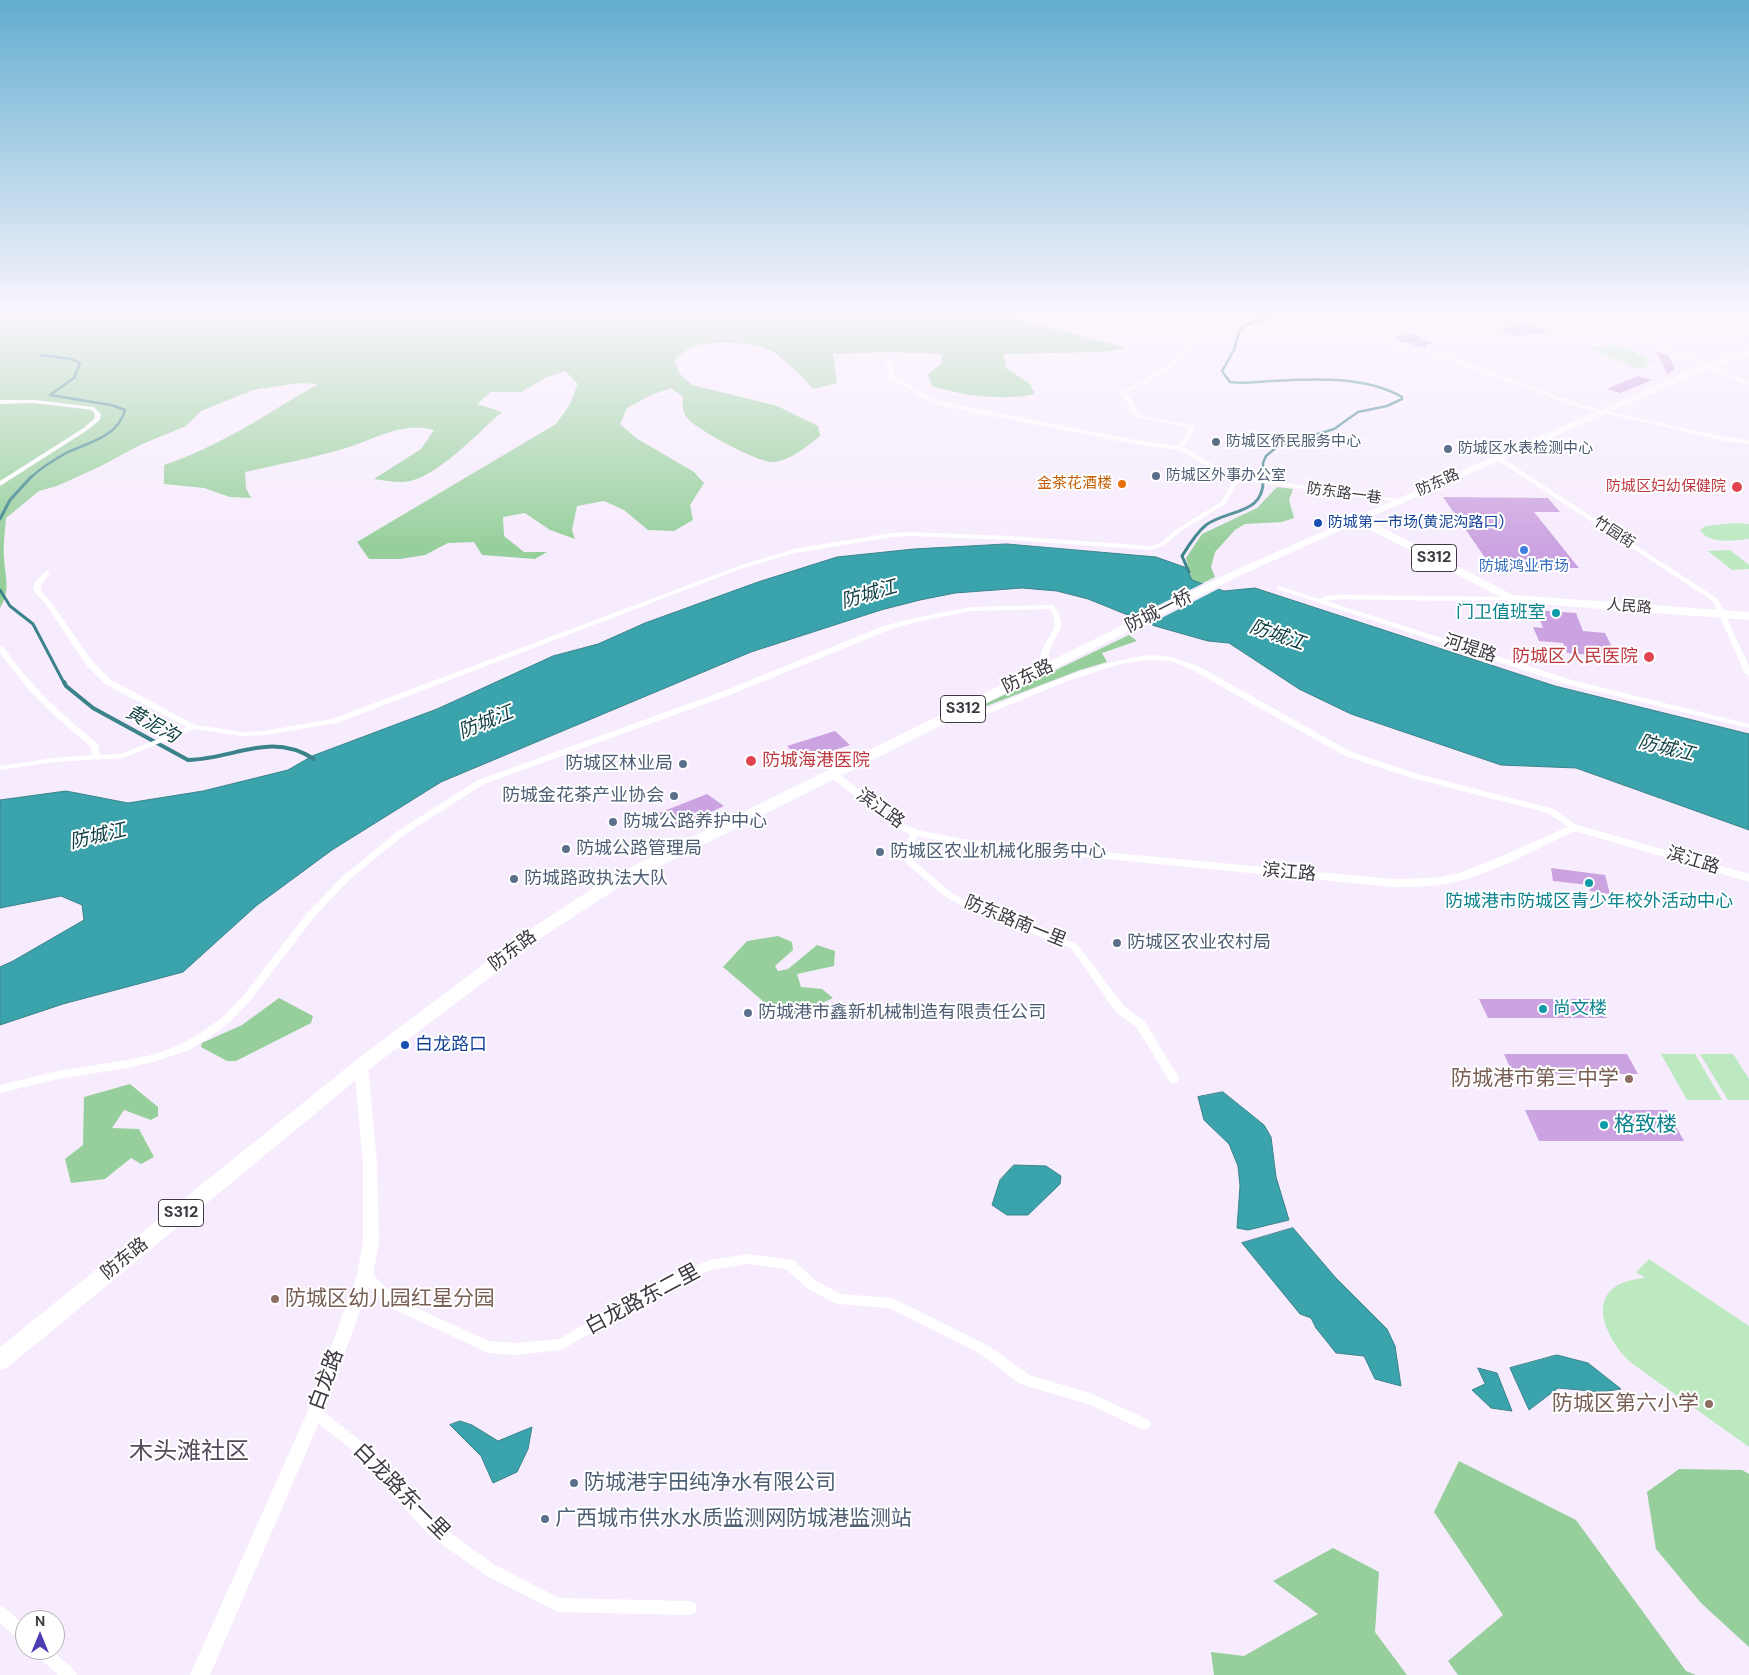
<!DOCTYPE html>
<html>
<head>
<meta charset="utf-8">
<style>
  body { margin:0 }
  #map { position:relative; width:1749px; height:1675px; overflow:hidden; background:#f7ecfd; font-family:"DM Sans",sans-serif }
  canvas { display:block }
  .north { position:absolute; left:15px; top:1610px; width:50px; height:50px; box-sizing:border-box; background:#fff; border:1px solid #b2afb3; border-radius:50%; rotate:0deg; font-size:14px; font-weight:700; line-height:20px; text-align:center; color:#3e3841 }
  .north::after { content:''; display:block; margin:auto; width:18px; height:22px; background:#4d3db5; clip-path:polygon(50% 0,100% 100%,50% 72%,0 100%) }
</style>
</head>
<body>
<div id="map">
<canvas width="1749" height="1675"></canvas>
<div class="north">N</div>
</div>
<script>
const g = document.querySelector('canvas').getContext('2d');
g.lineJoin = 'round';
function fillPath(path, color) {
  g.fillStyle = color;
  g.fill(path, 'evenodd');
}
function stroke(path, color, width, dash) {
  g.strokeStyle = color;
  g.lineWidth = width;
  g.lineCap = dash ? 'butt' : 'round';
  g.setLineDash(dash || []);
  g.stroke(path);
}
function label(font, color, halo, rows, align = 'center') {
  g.font = font + ' "DM Sans","Noto Sans SC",sans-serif';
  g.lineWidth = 4;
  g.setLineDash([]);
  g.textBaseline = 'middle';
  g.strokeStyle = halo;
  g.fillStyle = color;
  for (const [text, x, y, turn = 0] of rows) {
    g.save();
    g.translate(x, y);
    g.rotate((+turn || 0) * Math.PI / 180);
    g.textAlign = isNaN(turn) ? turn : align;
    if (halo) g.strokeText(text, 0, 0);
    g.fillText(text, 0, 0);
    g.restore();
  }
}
const green = new Path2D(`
  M 1616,344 L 1639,354 L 1637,354 L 1653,362 L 1643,363 L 1649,366 L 1636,369 L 1590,348 Z
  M 1736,523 L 1749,524 L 1749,539 C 1734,540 1709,545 1700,530 L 1706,526 Z
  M 1730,550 L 1749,565 L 1749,569 L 1732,570 L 1708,551 Z
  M 1661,1054 L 1695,1054 L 1722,1100 L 1687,1100 Z
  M 1700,1054 L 1733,1054 L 1749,1079 L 1749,1100 L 1728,1100 Z
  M 1649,1259 L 1749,1326 L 1749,1447 L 1630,1362 C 1599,1331 1584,1283 1645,1278 L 1636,1272 Z`);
const forest = new Path2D(`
  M 0,315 L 987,315 L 1020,320 L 1127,348 L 1103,352 L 1004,354 L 1006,368 L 1030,384 L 1035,394 C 1002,401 964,396 932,386 L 928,374 L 942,363 L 942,354 L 890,352 L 833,354 L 837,383 L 813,389 C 804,378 785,360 773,352 C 755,341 708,340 689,348 C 684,351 678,357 674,360 L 679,373 L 692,385 L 777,406 L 818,426 L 820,436 C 809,445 788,462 773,462 C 758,463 698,430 688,419 C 682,413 682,404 683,397 L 671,388 L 651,395 L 627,408 L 620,424 L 636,438 L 694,472 L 704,483 L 690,505 L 693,520 L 674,531 L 648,530 L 624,510 L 604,501 L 577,506 L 572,530 L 575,539 L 550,530 L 525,513 L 503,517 L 504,536 L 524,552 L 547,552 L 535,559 L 482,555 L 474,542 L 448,543 L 425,555 L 400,559 L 369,559 L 357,542 L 556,424 L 569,406 L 578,384 L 565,371 L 545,378 L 521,392 L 491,392 L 477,404 L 502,412 C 478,432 433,483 401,482 C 392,482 383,480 374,479 L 421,449 L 434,430 C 401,420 371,442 339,450 C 308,459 276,465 245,472 L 246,488 L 251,498 L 230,497 L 204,488 L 164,484 L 164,465 C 219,447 268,413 318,384 L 299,383 L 253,390 L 201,411 L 186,426 L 140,445 L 101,466 L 57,486 L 39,491 L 6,518 C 5,531 3,545 4,558 C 5,576 11,591 0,608 Z
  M 1277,487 L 1293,489 L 1289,500 L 1294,518 L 1282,522 L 1245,524 L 1235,530 L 1215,552 L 1211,567 L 1215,577 L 1203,583 L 1192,580 L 1186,558 L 1202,534 L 1257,508 Z
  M 1129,635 L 1137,641 L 1102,653 L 1107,662 L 1080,670 L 984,707 L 983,705 Z
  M 778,936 L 792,942 L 793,950 L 775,966 L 778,971 L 788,969 L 817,945 L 835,951 L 834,966 L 797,974 L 801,987 L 822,989 L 833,998 L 785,1020 L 723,967 L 747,941 Z
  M 279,998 L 313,1016 L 311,1023 L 236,1061 L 227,1061 L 201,1047 L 202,1043 L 242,1025 Z
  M 130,1084 L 158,1107 L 158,1116 L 151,1120 L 124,1110 L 112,1128 L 139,1129 L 154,1157 L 141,1164 L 131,1158 L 105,1179 L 71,1183 L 65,1159 L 83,1145 L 84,1097 Z
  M 1459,1461 L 1576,1520 L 1686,1671 L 1696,1675 L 1458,1675 L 1448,1661 L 1503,1615 L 1434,1512 Z
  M 1679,1469 L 1742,1470 L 1749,1474 L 1749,1647 L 1701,1603 L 1656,1549 L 1647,1492 Z
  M 1333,1548 L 1379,1572 L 1375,1632 L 1407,1675 L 1214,1675 L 1211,1652 L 1244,1656 L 1318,1614 L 1273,1581 Z`);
const water = new Path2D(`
  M 1007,544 L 1156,557 L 1187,568 L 1192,580 L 1224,591 L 1255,588 L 1555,686 L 1749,734 L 1749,830 L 1576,768 L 1501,765 L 1351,714 L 1299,689 L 1229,643 L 1208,641 L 1155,626 L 1088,599 L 1057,591 L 1022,588 L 955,593 L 920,600 L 881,610 L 751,652 L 441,782 L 332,850 L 256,906 L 183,972 L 63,1004 L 0,1025 L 0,967 L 13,961 L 84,920 L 82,905 L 61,896 L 0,908 L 0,800 L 66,791 L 128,803 L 203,791 L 288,770 L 312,756 L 437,709 L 553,656 L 598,644 L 645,623 L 758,582 L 837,557 L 914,549 Z
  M 1223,1092 L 1264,1125 L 1271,1137 L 1276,1177 L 1289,1220 L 1248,1230 L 1237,1228 L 1240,1186 L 1238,1166 L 1229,1144 L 1204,1120 L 1198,1097 Z
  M 1014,1165 L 1046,1166 L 1061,1176 L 1060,1184 L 1028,1215 L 1007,1215 L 992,1205 L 1000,1180 Z
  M 1293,1228 L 1335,1277 L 1387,1329 L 1395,1346 L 1401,1386 L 1375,1379 L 1364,1356 L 1336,1353 L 1316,1328 L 1311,1318 L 1300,1314 L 1242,1243 Z
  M 1557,1355 L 1588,1363 L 1621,1389 L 1602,1392 L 1558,1388 L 1529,1410 L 1510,1368 Z
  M 1478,1368 L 1497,1373 L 1512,1411 L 1491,1408 L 1472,1390 L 1485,1384 Z
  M 460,1421 L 472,1425 L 498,1441 L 532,1427 L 528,1449 L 517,1472 L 493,1483 L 481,1456 L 450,1425 Z`);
const pier = new Path2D(`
  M 1206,582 L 1222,587 L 1146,626 L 1130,619 Z`);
const streamFar2 = new Path2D(`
  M 30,478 C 41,468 55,459 68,452 C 91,442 118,436 125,410 L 111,405 L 50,395 L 74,378 L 80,363 L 71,359 L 40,355
  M 1263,478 L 1263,463 L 1266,456 L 1278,446 L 1334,429 L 1358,412 L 1387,406 L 1402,399 L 1402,397 C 1363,375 1312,379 1269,381 C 1256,382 1243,384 1230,382 L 1222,371 L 1234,350 L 1239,331 L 1244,326 L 1272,315`);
const streamFar1 = new Path2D(`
  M 0,519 L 10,500 L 31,477
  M 1189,572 L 1182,556 C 1189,545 1196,533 1206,525 C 1228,509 1266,515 1263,477
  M 0,590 L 10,606 L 33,624 L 64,683`);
const stream = new Path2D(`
  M 64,682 L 66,686 L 93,708 L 188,760 C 235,759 270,731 314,759`);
const building = new Path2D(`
  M 1529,324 L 1547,332 L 1516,336 L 1499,328 Z
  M 1413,333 L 1414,334 L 1435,345 L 1426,344 L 1427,348 L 1414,346 L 1414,343 L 1401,342 L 1394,337 Z
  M 1656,351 L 1669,356 L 1675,370 L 1667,374 Z
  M 1637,376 L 1652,380 L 1620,393 L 1607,389 Z
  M 1443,497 L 1548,498 L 1560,512 L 1534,512 L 1579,568 L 1502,568 L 1488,562 Z
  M 1536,610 L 1576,613 L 1583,631 L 1605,633 L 1612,647 L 1602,647 L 1606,656 L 1567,653 L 1563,643 L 1539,641 L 1533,627 L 1543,628 Z
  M 835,731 L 850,745 L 802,761 L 787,746 Z
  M 707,794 L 724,806 L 674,829 L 654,815 Z
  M 1551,868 L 1605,875 L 1610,894 L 1590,891 L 1589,885 L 1553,881 Z
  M 1479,999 L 1597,999 L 1607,1018 L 1488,1018 Z
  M 1504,1054 L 1627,1054 L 1638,1074 L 1513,1074 Z
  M 1525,1110 L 1667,1110 L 1684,1141 L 1539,1141 Z`);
const minor = new Path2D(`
  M 1042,315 L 1095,317 L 1113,315 L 1095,319 L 1044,316 Z
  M 1231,315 L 1236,315 L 1226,324 L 1201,329 L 1183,359 L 1170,369 L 1126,393 C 1129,397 1132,400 1134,404 C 1138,411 1138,415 1148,417 L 1192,425 L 1194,430 L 1184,447 L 1226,473 L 1238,476 L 1397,499 L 1400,501 L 1399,502 L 1239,480 L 1225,504 L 1181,531 L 1163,546 L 1151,550 L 1011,540 L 908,536 L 892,537 L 795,553 L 743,568 L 337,723 L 265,735 L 243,736 L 194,729 L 123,758 L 54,762 L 0,770 L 0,766 L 54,758 L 92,755 L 91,747 L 53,714 L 29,690 L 0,653 L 0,646 L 3,646 C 29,685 62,715 98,744 L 100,755 L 122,754 L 187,727 L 105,684 L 87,666 L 45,603 L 34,591 L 33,588 L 36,581 L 45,572 L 47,571 L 50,573 L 41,585 L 41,591 L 50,601 L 93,662 L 111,680 L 195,725 L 243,732 L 265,731 L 332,719 L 739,566 L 794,549 L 892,533 L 908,532 L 1011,536 L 1151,546 L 1159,544 L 1177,529 L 1221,502 L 1234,479 L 1222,475 L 1179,450 L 1135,444 L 956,409 L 928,401 L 906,387 L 889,380 L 888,370 L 884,360 L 887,358 C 893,362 894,372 894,378 L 910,385 L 932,399 L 957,405 L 1135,440 L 1179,446 L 1188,430 L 1188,427 L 1138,418 L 1131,412 L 1129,405 L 1120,393 L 1166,367 L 1179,357 L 1197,327 L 1222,322 Z
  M 1355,315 L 1360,315 L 1403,346 L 1436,352 L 1585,406 L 1725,437 L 1749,440 L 1749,444 L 1725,441 L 1581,408 L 1433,354 L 1399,348 Z
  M 1716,315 L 1721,315 L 1749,333 L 1749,336 Z
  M 0,400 L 35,400 L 94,407 L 101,414 L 100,420 L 86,431 L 0,486 L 0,481 L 82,429 L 94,419 L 95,414 L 92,410 L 35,403 L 0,404 Z
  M 1496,457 L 1500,457 L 1718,599 L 1749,666 L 1749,676 L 1745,674 L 1713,601 L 1496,459 Z
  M 1279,586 L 1319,599 L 1326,596 L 1341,595 L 1512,597 L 1512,599 L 1510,600 L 1448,601 L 1341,599 L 1326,601 L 1572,680 L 1749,724 L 1749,728 L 1566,684 L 1277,589 L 1276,588 Z
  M 1052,605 L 1054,606 C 1071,631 1054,631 1049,654 C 1048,659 1050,664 1049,670 L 1046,670 L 1042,668 C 1042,664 1041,659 1041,655 C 1044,636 1063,631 1050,609 L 970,611 L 916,622 L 889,630 L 730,695 L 484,784 L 404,835 L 349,880 L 315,916 L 250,1001 L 232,1020 L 212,1036 L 189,1050 L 157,1061 L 127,1068 L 58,1079 L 0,1093 L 0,1085 L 58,1071 L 127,1060 L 156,1054 L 181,1044 L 204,1031 L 225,1015 L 243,996 L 308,912 L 343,876 L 398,831 L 478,780 L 724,691 L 883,626 L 915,618 L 970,607 Z
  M 1150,655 L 1172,657 L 1200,667 L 1351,752 L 1418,774 L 1554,809 L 1578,827 L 1574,830 L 1571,829 L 1548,813 L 1412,778 L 1345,756 L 1194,671 L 1172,661 L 1150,660 L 1124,663 L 1070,680 L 965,723 L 959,724 L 943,720 L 942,718 L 946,716 L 959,720 L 963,719 C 1024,694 1083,664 1150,655 Z
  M 915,830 L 919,833 L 911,851 L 913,860 L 949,891 L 978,908 L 1077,944 L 1124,1006 L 1145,1022 L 1178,1076 L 1179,1079 L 1178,1082 L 1174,1083 L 1170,1082 L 1137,1028 L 1116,1012 L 1071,948 L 972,912 L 943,895 L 906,863 L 903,851 L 911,833 Z
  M 747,1254 L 793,1260 L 816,1281 L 841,1294 L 890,1298 L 894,1299 L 989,1346 L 1029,1375 L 1090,1393 L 1149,1420 L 1151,1424 L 1149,1428 L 1144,1430 L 1088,1404 L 1020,1384 L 981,1354 L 889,1308 L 839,1304 L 835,1303 L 808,1289 L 786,1269 L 747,1264 L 711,1270 L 677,1284 L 561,1350 L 516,1355 L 488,1353 L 484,1351 L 391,1308 L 361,1279 L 359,1275 L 361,1271 L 365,1270 L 369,1271 L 399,1300 L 489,1341 L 516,1343 L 559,1339 L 669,1276 L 710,1260 Z
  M 315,1407 L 320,1409 L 363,1443 L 438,1524 L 495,1565 L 559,1598 L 690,1601 L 695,1603 L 697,1608 L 695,1613 L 690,1615 L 558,1612 L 485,1575 L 428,1534 L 353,1451 L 310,1417 L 308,1413 L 310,1409 Z
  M 0,1606 L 5,1608 L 25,1626 L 25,1643 L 20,1641 L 0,1623 Z
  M 34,1650 L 52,1650 L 74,1670 L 77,1675 L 58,1675 L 36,1655 Z`);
const tertiary = new Path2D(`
  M 1584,315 L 1592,315 L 1749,382 L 1749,386 Z
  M 833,771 L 837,772 L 904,824 L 918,830 L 963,839 L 1393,879 L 1434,878 L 1459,873 L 1491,861 L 1574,824 L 1749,874 L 1749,882 L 1575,831 C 1531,851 1487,878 1439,885 C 1424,887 1408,887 1393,887 L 963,845 L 911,835 L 896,828 L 829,776 L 828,774 L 829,772 Z
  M 361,1061 L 366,1062 L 368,1066 L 377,1163 L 379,1242 L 373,1275 L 323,1413 L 210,1675 L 190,1675 L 307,1413 L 357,1275 L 363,1242 L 363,1163 L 354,1066 L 356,1062 Z`);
const primary = new Path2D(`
  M 1749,349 L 1749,355 L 1710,368 L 1366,519 L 1513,595 L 1749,612 L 1749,620 L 1510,602 L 1357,523 L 1239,576 L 621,886 L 544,936 L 367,1071 L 8,1367 L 0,1370 L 0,1347 L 355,1061 L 532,928 L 609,878 L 1231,572 L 1704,364 Z`);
const markers = [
  [1216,442,5,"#5c6f8a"],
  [1448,449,5,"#5c6f8a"],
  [1156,476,5,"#5c6f8a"],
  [1122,484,5,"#e8710a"],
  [1737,487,6,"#e0444e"],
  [1318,523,5,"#1a4fb4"],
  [1524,550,5,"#3f7fe0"],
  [1556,613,5,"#0f9aa8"],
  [1649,657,6,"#e0444e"],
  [751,761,6,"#e0444e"],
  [683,764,5,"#5c6f8a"],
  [674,796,5,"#5c6f8a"],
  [613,822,5,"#5c6f8a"],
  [566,849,5,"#5c6f8a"],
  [880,852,5,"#5c6f8a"],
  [514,879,5,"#5c6f8a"],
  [1589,883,5,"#0f9aa8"],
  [1117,943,5,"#5c6f8a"],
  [1543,1009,5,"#0f9aa8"],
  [748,1013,5,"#5c6f8a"],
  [405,1045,5,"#1a4fb4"],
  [1629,1079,5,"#8d6e63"],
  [1604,1125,5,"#0f9aa8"],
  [275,1299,5,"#8d6e63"],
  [1709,1404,5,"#8d6e63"],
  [574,1483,5,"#5c6f8a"],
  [545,1519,5,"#5c6f8a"]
];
const farServicenames = [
  ["防城区侨民服务中心",1226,442],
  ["防城区水表检测中心",1458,449],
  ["防城区外事办公室",1166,476]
];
const farStreetnames = [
  ["防东路",1438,483,-24],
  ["防东路一巷",1344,494,8],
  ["竹园街",1614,533,33],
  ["人民路",1629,607,5]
];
const farFoodnames = [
  ["金茶花酒楼",1112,484]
];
const farHealthnames = [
  ["防城区妇幼保健院",1726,487]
];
const farTransitnames = [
  ["防城第一市场(黄泥沟路口)",1328,523]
];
const farShopnames = [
  ["防城鸿业市场",1524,567]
];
const shields = [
  [1434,558,45],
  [963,709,45],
  [181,1213,45]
];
const shieldNames = [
  ["S312",1434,558],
  ["S312",963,709],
  ["S312",181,1213]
];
const streetNames = [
  ["防城一桥",1159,612,-27],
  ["河堤路",1470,649,18],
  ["防东路",1028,677,-26],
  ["滨江路",880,809,36],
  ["滨江路",1693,861,17],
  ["滨江路",1289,873,5],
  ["防东路南一里",1015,922,22],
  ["防东路",513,951,-37],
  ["防东路",125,1259,-39]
];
const cultureNames = [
  ["门卫值班室",1546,613],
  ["防城港市防城区青少年校外活动中心",1589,902,"center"],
  ["尚文楼",1553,1009,"left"]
];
const healthNames = [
  ["防城区人民医院",1638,657],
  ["防城海港医院",762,761,"left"]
];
const serviceNames = [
  ["防城区林业局",673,764,"right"],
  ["防城金花茶产业协会",664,796,"right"],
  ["防城公路养护中心",623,822],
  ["防城公路管理局",576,849],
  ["防城区农业机械化服务中心",890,852],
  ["防城路政执法大队",524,879],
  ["防城区农业农村局",1127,943],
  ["防城港市鑫新机械制造有限责任公司",758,1013]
];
const transitNames = [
  ["白龙路口",415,1045]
];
const waterNames = [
  ["防城江",869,595,-16],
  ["防城江",1277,636,19],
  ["防城江",486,723,-22],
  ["黄泥沟",152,725,29],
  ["防城江",1666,749,14],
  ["防城江",98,837,-13]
];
const nearEducationnames = [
  ["防城港市第三中学",1619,1079],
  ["防城区幼儿园红星分园",285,1299,"left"],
  ["防城区第六小学",1699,1404]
];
const nearCulturenames = [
  ["格致楼",1614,1125]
];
const nearStreetnames = [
  ["白龙路东二里",643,1300,-28],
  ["白龙路",327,1380,-70],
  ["白龙路东一里",401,1492,45]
];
const nearServicenames = [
  ["防城港宇田纯净水有限公司",584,1483],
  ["广西城市供水水质监测网防城港监测站",555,1519]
];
const nearQuarternames = [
  ["木头滩社区",189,1453]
];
fillPath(green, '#bce9c0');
fillPath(forest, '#96cf9b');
fillPath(water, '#3aa3ab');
stroke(water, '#3b838b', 1);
fillPath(pier, '#f7ecfd');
stroke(streamFar2, '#3b838b', 2.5);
stroke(streamFar1, '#3b838b', 3);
stroke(stream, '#3b838b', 4);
fillPath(building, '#cba3e0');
fillPath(minor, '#fff');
fillPath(tertiary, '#fff');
fillPath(primary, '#fff');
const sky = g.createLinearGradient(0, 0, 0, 549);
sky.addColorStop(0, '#62add0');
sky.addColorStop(0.57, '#fbf6fe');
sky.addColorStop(1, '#fbf6fe00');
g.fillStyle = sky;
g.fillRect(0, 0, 1749, 549);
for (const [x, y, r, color] of markers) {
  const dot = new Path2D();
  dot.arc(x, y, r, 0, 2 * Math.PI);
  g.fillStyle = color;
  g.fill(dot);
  stroke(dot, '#fff', 2);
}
label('15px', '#4e5e75', '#fff', farServicenames, 'left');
label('15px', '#3e3841', '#fff', farStreetnames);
label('15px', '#c56008', '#fff', farFoodnames, 'right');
label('15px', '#be3a42', '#fff', farHealthnames, 'right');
label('15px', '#164399', '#fff', farTransitnames, 'left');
label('15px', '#366cbe', '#fff', farShopnames);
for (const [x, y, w] of shields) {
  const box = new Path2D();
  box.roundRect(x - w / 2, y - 13.5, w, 27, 4);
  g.fillStyle = '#fff';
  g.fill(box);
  stroke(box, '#3e3841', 1);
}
label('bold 16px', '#3e3841', null, shieldNames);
label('18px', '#3e3841', '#fff', streetNames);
label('18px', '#0d838f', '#fff', cultureNames, 'right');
label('18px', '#be3a42', '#fff', healthNames, 'right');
label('18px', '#4e5e75', '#fff', serviceNames, 'left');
label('18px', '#164399', '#fff', transitNames, 'left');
label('italic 19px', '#0f3f42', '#fff', waterNames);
label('21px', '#785e54', '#fff', nearEducationnames, 'right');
label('21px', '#0d838f', '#fff', nearCulturenames, 'left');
label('21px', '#3e3841', '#fff', nearStreetnames);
label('21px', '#4e5e75', '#fff', nearServicenames, 'left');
label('24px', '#554a5b', '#fff', nearQuarternames);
</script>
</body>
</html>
